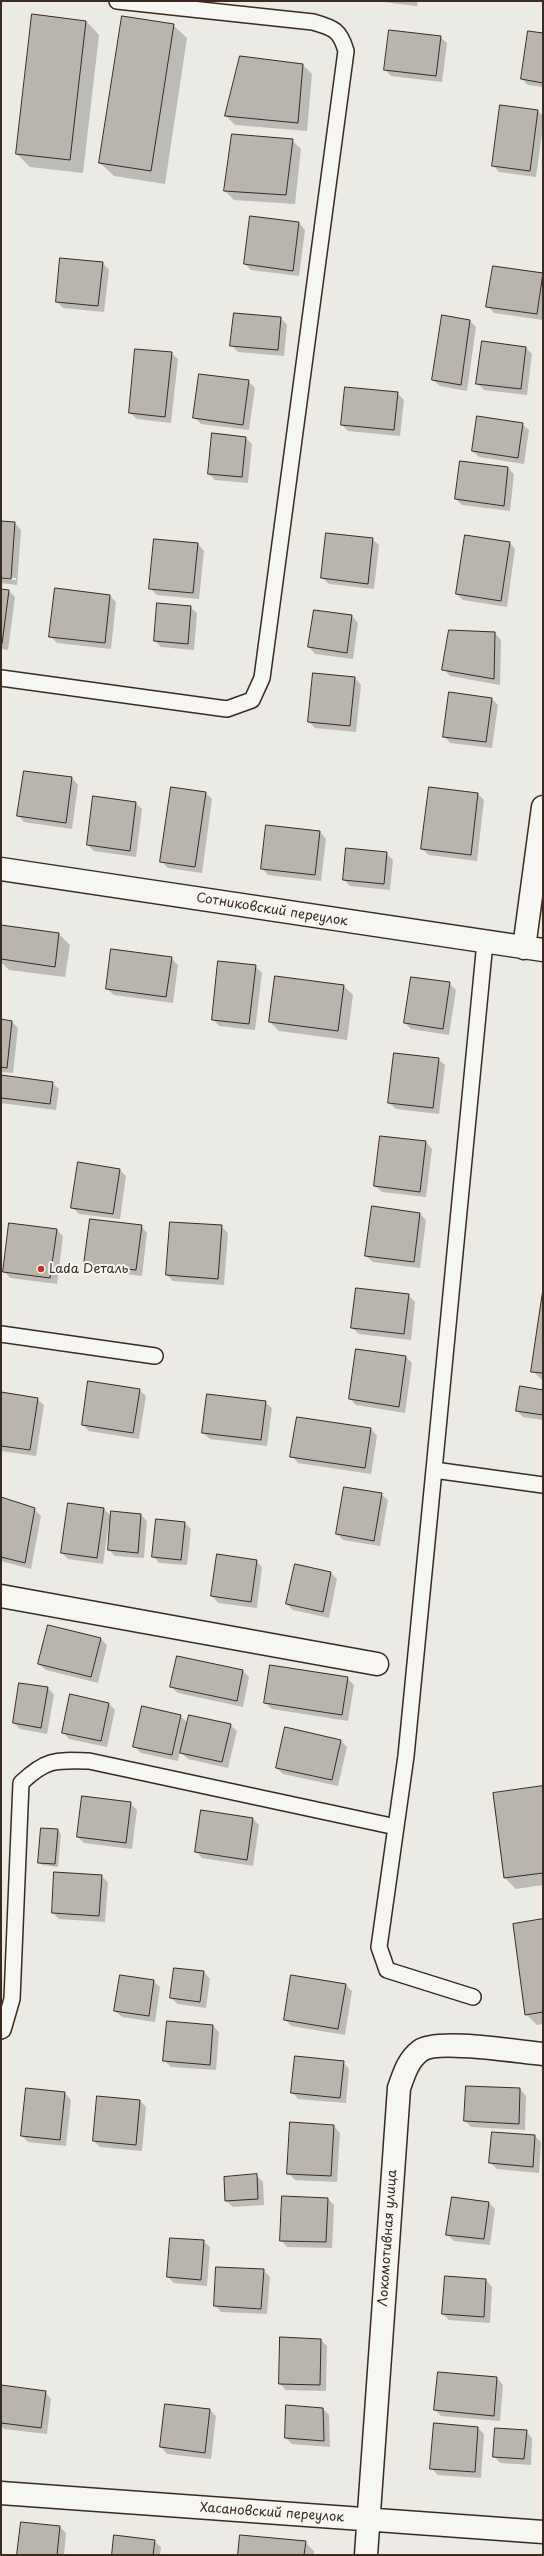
<!DOCTYPE html>
<html>
<head>
<meta charset="utf-8">
<style>
  body { margin:0 }
  #map { position:relative; width:544px; height:2556px; overflow:hidden; background:#ebeae5; font-family:"Playpen Sans",sans-serif }
  canvas { display:block }
  .frame { position:absolute; inset:0; border:2px solid #3b2a1e; pointer-events:none }
</style>
</head>
<body>
<div id="map">
<canvas width="544" height="2556"></canvas>
<div class="frame"></div>
</div>
<script>
const g = document.querySelector('canvas').getContext('2d');
g.lineJoin = 'round';
function fillPath(path, color) {
  g.fillStyle = color;
  g.fill(path, 'evenodd');
}
function stroke(path, color, width, dash) {
  g.strokeStyle = color;
  g.lineWidth = width;
  g.lineCap = dash ? 'butt' : 'round';
  g.setLineDash(dash || []);
  g.stroke(path);
}
function label(font, color, halo, rows, align = 'center') {
  g.font = font + ' "Playpen Sans",sans-serif';
  g.lineWidth = 4;
  g.setLineDash([]);
  g.textBaseline = 'middle';
  g.strokeStyle = halo;
  g.fillStyle = color;
  for (const [text, x, y, turn = 0] of rows) {
    g.save();
    g.translate(x, y);
    g.rotate((+turn || 0) * Math.PI / 180);
    g.textAlign = isNaN(turn) ? turn : align;
    if (halo) g.strokeText(text, 0, 0);
    g.fillText(text, 0, 0);
    g.restore();
  }
}
const shadow = new Path2D(`
  M 374,1 L 418,1 L 417,6 Z
  M 86,21 L 99,35 L 83,173 L 30,167 L 17,154 Z
  M 173,25 L 187,38 L 165,184 L 114,176 L 100,163 Z
  M 543,34 L 543,87 L 528,85 L 522,79 Z
  M 440,37 L 447,43 L 442,82 L 391,76 L 385,70 Z
  M 303,65 L 312,74 L 307,131 L 235,125 L 226,116 Z
  M 538,111 L 543,116 L 543,126 L 536,177 L 499,172 L 493,165 Z
  M 292,140 L 301,149 L 295,204 L 234,200 L 225,191 Z
  M 299,223 L 305,230 L 299,276 L 251,270 L 245,264 Z
  M 103,263 L 109,270 L 104,312 L 63,308 L 57,302 Z
  M 542,274 L 543,320 L 494,313 L 488,306 Z
  M 443,317 L 470,321 L 476,327 L 467,391 L 440,386 L 433,380 Z
  M 281,318 L 287,325 L 284,356 L 238,352 L 231,345 Z
  M 526,348 L 532,354 L 527,395 L 484,390 L 477,383 Z
  M 171,353 L 178,359 L 171,423 L 137,419 L 130,413 Z
  M 248,381 L 255,388 L 249,430 L 201,424 L 194,417 Z
  M 397,393 L 404,400 L 400,436 L 348,431 L 342,425 Z
  M 522,424 L 529,430 L 524,464 L 479,457 L 473,451 Z
  M 213,434 L 246,438 L 252,444 L 248,483 L 215,480 L 209,474 Z
  M 461,462 L 508,468 L 514,474 L 510,511 L 462,505 L 456,499 Z
  M 1,522 L 15,523 L 21,530 L 17,585 L 1,583 L 1,579 L 16,580 L 16,578 L 1,577 Z
  M 372,539 L 379,545 L 374,589 L 329,584 L 322,578 Z
  M 509,542 L 515,549 L 507,607 L 463,600 L 457,594 Z
  M 198,544 L 204,551 L 199,599 L 157,595 L 150,588 Z
  M 1,590 L 9,591 L 15,597 L 8,650 L 1,649 Z
  M 55,590 L 110,596 L 116,602 L 111,649 L 57,643 L 50,636 Z
  M 190,607 L 197,613 L 194,650 L 161,647 L 155,641 Z
  M 315,611 L 352,616 L 358,623 L 353,659 L 315,654 L 309,647 Z
  M 495,633 L 501,640 L 500,685 L 450,676 L 444,669 Z
  M 355,678 L 361,685 L 356,732 L 315,728 L 309,722 Z
  M 450,693 L 492,699 L 498,705 L 492,748 L 450,743 L 444,736 Z
  M 72,778 L 78,785 L 72,829 L 24,822 L 18,815 Z
  M 206,793 L 212,799 L 202,873 L 168,868 L 161,861 Z
  M 478,794 L 484,800 L 477,861 L 429,855 L 422,849 Z
  M 136,803 L 142,809 L 136,857 L 94,851 L 88,845 Z
  M 267,826 L 320,832 L 326,839 L 321,881 L 268,875 L 262,868 Z
  M 386,853 L 393,860 L 390,890 L 350,886 L 344,880 Z
  M 2,926 L 59,934 L 70,945 L 65,977 L 9,970 L 1,962 Z
  M 171,958 L 178,965 L 173,1003 L 114,995 L 107,989 Z
  M 255,966 L 262,973 L 255,1030 L 219,1026 L 213,1019 Z
  M 449,983 L 456,990 L 449,1035 L 411,1029 L 405,1023 Z
  M 344,986 L 353,995 L 347,1040 L 279,1031 L 270,1022 Z
  M 1,1020 L 12,1022 L 18,1028 L 13,1073 L 1,1072 Z
  M 438,1059 L 445,1065 L 439,1114 L 396,1109 L 389,1103 Z
  M 1,1076 L 52,1083 L 59,1089 L 56,1110 L 1,1103 Z
  M 426,1142 L 432,1149 L 426,1197 L 382,1192 L 375,1186 Z
  M 120,1170 L 126,1176 L 120,1219 L 79,1214 L 72,1207 Z
  M 420,1214 L 426,1220 L 420,1268 L 373,1262 L 366,1256 Z
  M 141,1226 L 147,1233 L 142,1276 L 92,1270 L 86,1264 Z
  M 221,1226 L 228,1233 L 224,1285 L 173,1281 L 167,1275 Z
  M 56,1229 L 63,1236 L 57,1284 L 10,1278 L 4,1271 Z
  M 543,1293 L 543,1381 L 533,1371 Z
  M 408,1295 L 415,1302 L 411,1340 L 359,1334 L 352,1328 Z
  M 357,1350 L 406,1357 L 412,1363 L 405,1413 L 356,1405 L 350,1399 Z
  M 139,1390 L 146,1396 L 139,1439 L 89,1431 L 83,1425 Z
  M 543,1391 L 543,1420 L 523,1417 L 517,1411 Z
  M 1,1393 L 37,1399 L 44,1405 L 36,1456 L 1,1451 Z
  M 265,1402 L 272,1408 L 267,1446 L 210,1439 L 203,1433 Z
  M 298,1418 L 371,1429 L 377,1436 L 371,1474 L 298,1463 L 292,1456 Z
  M 381,1494 L 388,1500 L 380,1546 L 343,1540 L 337,1534 Z
  M 1,1498 L 34,1509 L 41,1516 L 31,1569 L 1,1561 Z
  M 69,1504 L 104,1509 L 111,1516 L 141,1515 L 147,1521 L 144,1558 L 115,1556 L 109,1550 L 109,1522 L 103,1564 L 68,1559 L 62,1553 Z
  M 185,1523 L 191,1529 L 187,1565 L 159,1563 L 153,1556 Z
  M 256,1561 L 262,1567 L 257,1608 L 218,1603 L 212,1596 Z
  M 295,1565 L 331,1573 L 337,1579 L 329,1618 L 293,1610 L 287,1604 Z
  M 101,1639 L 107,1645 L 98,1683 L 46,1670 L 39,1664 Z
  M 243,1671 L 249,1677 L 243,1707 L 178,1693 L 171,1687 Z
  M 347,1678 L 354,1685 L 348,1721 L 272,1709 L 265,1703 Z
  M 48,1688 L 54,1695 L 47,1734 L 20,1729 L 14,1723 Z
  M 109,1704 L 115,1710 L 107,1747 L 69,1739 L 63,1732 Z
  M 180,1716 L 188,1723 L 230,1725 L 237,1731 L 228,1768 L 188,1759 L 180,1752 L 178,1761 L 141,1753 L 134,1746 Z
  M 341,1741 L 347,1747 L 338,1786 L 283,1774 L 277,1768 Z
  M 543,1787 L 543,1885 L 516,1889 L 505,1878 Z
  M 130,1803 L 137,1810 L 132,1849 L 84,1843 L 78,1837 Z
  M 253,1819 L 259,1825 L 253,1866 L 202,1858 L 196,1851 Z
  M 58,1830 L 61,1834 L 58,1867 L 42,1865 L 39,1862 Z
  M 101,1876 L 108,1882 L 105,1922 L 59,1919 L 53,1913 Z
  M 543,1920 L 543,2024 L 537,2025 L 526,2014 Z
  M 204,1972 L 210,1979 L 206,2008 L 178,2004 L 171,1998 Z
  M 153,1981 L 160,1987 L 155,2022 L 122,2017 L 115,2011 Z
  M 346,1985 L 352,1991 L 345,2035 L 291,2026 L 285,2019 Z
  M 213,2026 L 219,2032 L 216,2070 L 171,2067 L 164,2060 Z
  M 343,2062 L 349,2069 L 346,2103 L 298,2099 L 292,2092 Z
  M 466,2087 L 520,2089 L 526,2096 L 525,2130 L 471,2127 L 465,2121 Z
  M 27,2089 L 65,2093 L 71,2100 L 66,2146 L 28,2142 L 22,2136 Z
  M 140,2101 L 146,2107 L 142,2151 L 100,2147 L 94,2141 Z
  M 291,2124 L 334,2126 L 340,2133 L 337,2182 L 295,2180 L 288,2173 Z
  M 535,2136 L 541,2142 L 539,2173 L 497,2169 L 490,2163 Z
  M 256,2175 L 263,2182 L 264,2205 L 233,2207 L 226,2201 Z
  M 328,2199 L 334,2205 L 332,2248 L 287,2247 L 281,2240 Z
  M 489,2203 L 495,2209 L 490,2245 L 454,2241 L 447,2234 Z
  M 203,2241 L 210,2247 L 207,2286 L 174,2283 L 168,2277 Z
  M 263,2270 L 270,2277 L 267,2314 L 221,2312 L 215,2305 Z
  M 486,2280 L 492,2287 L 490,2323 L 449,2320 L 443,2314 Z
  M 321,2340 L 327,2346 L 326,2391 L 286,2390 L 280,2384 Z
  M 497,2378 L 503,2385 L 500,2421 L 441,2416 L 435,2410 Z
  M 45,2392 L 51,2399 L 47,2434 L 4,2429 L 1,2426 L 1,2397 Z
  M 166,2405 L 210,2410 L 216,2416 L 211,2459 L 167,2454 L 161,2447 Z
  M 323,2409 L 329,2415 L 330,2447 L 292,2444 L 286,2438 Z
  M 478,2428 L 484,2434 L 481,2478 L 438,2475 L 431,2468 Z
  M 526,2431 L 532,2438 L 531,2465 L 500,2463 L 494,2456 Z
  M 60,2527 L 66,2533 L 64,2555 L 18,2555 Z
  M 154,2541 L 161,2547 L 160,2555 L 113,2555 Z
  M 305,2542 L 314,2551 L 314,2555 L 239,2555 Z`);
const building = new Path2D(`
  M 32,14 L 86,21 L 70,160 L 16,154 Z
  M 122,16 L 174,24 L 151,171 L 99,163 Z
  M 389,30 L 441,36 L 436,76 L 384,70 Z
  M 528,31 L 543,33 L 543,83 L 521,79 Z
  M 240,56 L 303,64 L 298,123 L 225,116 Z
  M 500,105 L 538,110 L 530,171 L 492,166 Z
  M 232,134 L 293,139 L 286,195 L 224,191 Z
  M 250,216 L 299,222 L 293,271 L 244,264 Z
  M 60,258 L 103,262 L 98,306 L 56,302 Z
  M 493,266 L 543,273 L 537,314 L 486,307 Z
  M 234,313 L 281,317 L 278,350 L 230,346 Z
  M 442,315 L 470,320 L 461,385 L 432,380 Z
  M 482,341 L 526,347 L 521,389 L 476,384 Z
  M 135,349 L 172,352 L 165,417 L 129,413 Z
  M 199,374 L 249,380 L 243,425 L 193,418 Z
  M 345,387 L 398,392 L 394,430 L 341,425 Z
  M 477,416 L 523,423 L 518,458 L 472,451 Z
  M 212,433 L 246,437 L 242,477 L 208,474 Z
  M 460,461 L 508,467 L 504,506 L 455,499 Z
  M 1,521 L 15,522 L 11,579 L 1,578 Z
  M 326,533 L 373,538 L 368,584 L 321,578 Z
  M 465,535 L 510,542 L 501,601 L 456,594 Z
  M 154,539 L 198,543 L 193,593 L 149,589 Z
  M 55,588 L 110,595 L 105,643 L 49,637 Z
  M 1,589 L 9,590 L 2,644 L 1,644 Z
  M 157,603 L 191,606 L 188,644 L 154,641 Z
  M 314,610 L 352,615 L 347,653 L 308,647 Z
  M 449,630 L 495,632 L 494,679 L 442,670 Z
  M 313,673 L 355,677 L 350,726 L 308,722 Z
  M 449,692 L 492,698 L 486,742 L 443,737 Z
  M 24,771 L 72,777 L 66,823 L 17,816 Z
  M 171,787 L 206,792 L 195,867 L 160,862 Z
  M 429,787 L 478,793 L 471,855 L 421,849 Z
  M 93,796 L 136,802 L 130,851 L 87,845 Z
  M 266,825 L 320,831 L 315,875 L 261,869 Z
  M 346,848 L 387,852 L 384,884 L 343,880 Z
  M 1,925 L 59,933 L 55,967 L 1,959 Z
  M 111,949 L 172,957 L 166,997 L 106,989 Z
  M 218,961 L 256,965 L 249,1024 L 212,1020 Z
  M 275,976 L 344,985 L 338,1031 L 269,1022 Z
  M 411,977 L 450,982 L 443,1029 L 404,1023 Z
  M 1,1019 L 12,1021 L 7,1068 L 1,1067 Z
  M 394,1053 L 439,1058 L 433,1108 L 388,1103 Z
  M 1,1075 L 53,1082 L 50,1104 L 1,1098 Z
  M 380,1136 L 426,1141 L 420,1192 L 374,1186 Z
  M 78,1162 L 120,1169 L 113,1214 L 71,1208 Z
  M 372,1206 L 420,1213 L 414,1262 L 365,1256 Z
  M 90,1219 L 142,1225 L 136,1270 L 84,1264 Z
  M 170,1222 L 222,1225 L 218,1279 L 166,1275 Z
  M 9,1223 L 57,1229 L 50,1278 L 3,1272 Z
  M 356,1288 L 409,1294 L 404,1334 L 351,1328 Z
  M 543,1289 L 543,1373 L 531,1372 Z
  M 356,1349 L 406,1356 L 399,1407 L 349,1399 Z
  M 88,1381 L 140,1389 L 133,1433 L 82,1425 Z
  M 520,1386 L 543,1390 L 543,1415 L 516,1411 Z
  M 1,1392 L 38,1398 L 30,1450 L 1,1446 Z
  M 207,1394 L 266,1401 L 261,1440 L 202,1433 Z
  M 297,1417 L 371,1428 L 365,1468 L 290,1457 Z
  M 344,1487 L 382,1493 L 374,1541 L 336,1534 Z
  M 1,1497 L 35,1508 L 25,1563 L 1,1557 Z
  M 68,1503 L 104,1508 L 97,1558 L 61,1553 Z
  M 111,1511 L 141,1514 L 138,1553 L 108,1550 Z
  M 156,1519 L 185,1522 L 181,1560 L 152,1557 Z
  M 217,1554 L 257,1560 L 251,1602 L 211,1596 Z
  M 295,1564 L 331,1572 L 323,1612 L 286,1604 Z
  M 48,1625 L 101,1638 L 91,1677 L 38,1664 Z
  M 177,1656 L 243,1670 L 237,1701 L 170,1687 Z
  M 270,1665 L 348,1677 L 342,1715 L 264,1703 Z
  M 19,1683 L 48,1687 L 41,1728 L 13,1723 Z
  M 70,1694 L 109,1703 L 101,1741 L 62,1733 Z
  M 142,1706 L 181,1715 L 172,1755 L 133,1747 Z
  M 189,1715 L 231,1724 L 222,1762 L 180,1753 Z
  M 285,1727 L 341,1740 L 332,1780 L 276,1768 Z
  M 543,1786 L 543,1873 L 504,1878 L 493,1793 Z
  M 82,1796 L 131,1802 L 126,1843 L 77,1837 Z
  M 201,1810 L 253,1818 L 247,1860 L 195,1852 Z
  M 41,1828 L 58,1829 L 55,1864 L 38,1863 Z
  M 54,1872 L 102,1875 L 99,1916 L 52,1913 Z
  M 543,1919 L 543,2012 L 525,2015 L 513,1924 Z
  M 174,1968 L 204,1971 L 200,2002 L 170,1998 Z
  M 120,1975 L 154,1980 L 149,2016 L 114,2011 Z
  M 291,1975 L 346,1984 L 338,2029 L 284,2020 Z
  M 167,2021 L 213,2025 L 210,2065 L 163,2061 Z
  M 295,2056 L 344,2061 L 340,2098 L 291,2093 Z
  M 466,2086 L 520,2088 L 519,2124 L 464,2121 Z
  M 26,2088 L 65,2092 L 60,2140 L 21,2136 Z
  M 97,2096 L 140,2100 L 136,2145 L 93,2141 Z
  M 290,2122 L 334,2125 L 331,2176 L 287,2174 Z
  M 492,2132 L 535,2135 L 533,2167 L 489,2163 Z
  M 257,2174 L 258,2199 L 225,2201 L 224,2177 Z
  M 282,2196 L 328,2198 L 326,2242 L 280,2241 Z
  M 452,2197 L 489,2202 L 484,2239 L 446,2235 Z
  M 170,2238 L 204,2240 L 201,2280 L 167,2277 Z
  M 216,2267 L 264,2269 L 261,2309 L 214,2306 Z
  M 445,2276 L 486,2279 L 484,2317 L 442,2314 Z
  M 280,2337 L 321,2339 L 320,2385 L 279,2384 Z
  M 438,2372 L 497,2377 L 494,2416 L 434,2410 Z
  M 1,2385 L 46,2391 L 41,2428 L 1,2423 Z
  M 165,2404 L 210,2409 L 205,2453 L 160,2447 Z
  M 286,2405 L 323,2408 L 324,2441 L 285,2438 Z
  M 434,2423 L 478,2427 L 475,2472 L 430,2469 Z
  M 495,2428 L 527,2430 L 524,2459 L 493,2457 Z
  M 21,2522 L 60,2526 L 57,2555 L 17,2555 Z
  M 114,2535 L 155,2540 L 153,2555 L 112,2555 Z
  M 240,2535 L 306,2541 L 304,2555 L 238,2555 Z`);
const lane = new Path2D(`
  M 1,678 L 227,709 L 252,700 L 262,678 L 346,51 C 340,30 334,28 313,22 L 117,1
  M 485,942 L 434,1470 L 543,1485
  M 1,1334 L 155,1356
  M 434,1470 L 406,1756 L 379,1947 L 387,1970 L 473,1997
  M 1,2031 L 3,2030 L 12,1999 L 21,1783 C 46,1759 55,1760 89,1761 L 396,1827`);
const street = new Path2D(`
  M 1,869 L 543,950
  M 524,948 L 543,807
  M 1,1596 L 377,1664
  M 1,2493 L 543,2532
  M 366,2555 L 399,2088 C 404,2074 408,2060 420,2051 C 437,2038 519,2052 543,2054`);
const markers = [
  [41,1269,4,"#c8321e"]
];
const streetNames = [
  ["Сотниковский переулок",272,910,9],
  ["Локомотивная улица",388,2238,-86],
  ["Хасановский переулок",272,2513,4]
];
const poiNames = [
  ["Lada Dеталь",49,1269]
];
fillPath(shadow, '#0003');
fillPath(building, '#bab4ae');
stroke(building, '#3b2a1e', 1);
stroke(lane, '#3b2a1e', 18);
stroke(street, '#3b2a1e', 25);
stroke(lane, '#f6f6f2', 15);
stroke(street, '#f6f6f2', 22);
for (const [x, y, r, color] of markers) {
  const dot = new Path2D();
  dot.arc(x, y, r, 0, 2 * Math.PI);
  g.fillStyle = color;
  g.fill(dot);
  stroke(dot, '#f6f6f2', 1.5);
}
label('13px', '#3b2a1e', '#f6f6f2', streetNames);
label('13px', '#3b2a1e', '#f6f6f2', poiNames, 'left');
</script>
</body>
</html>
